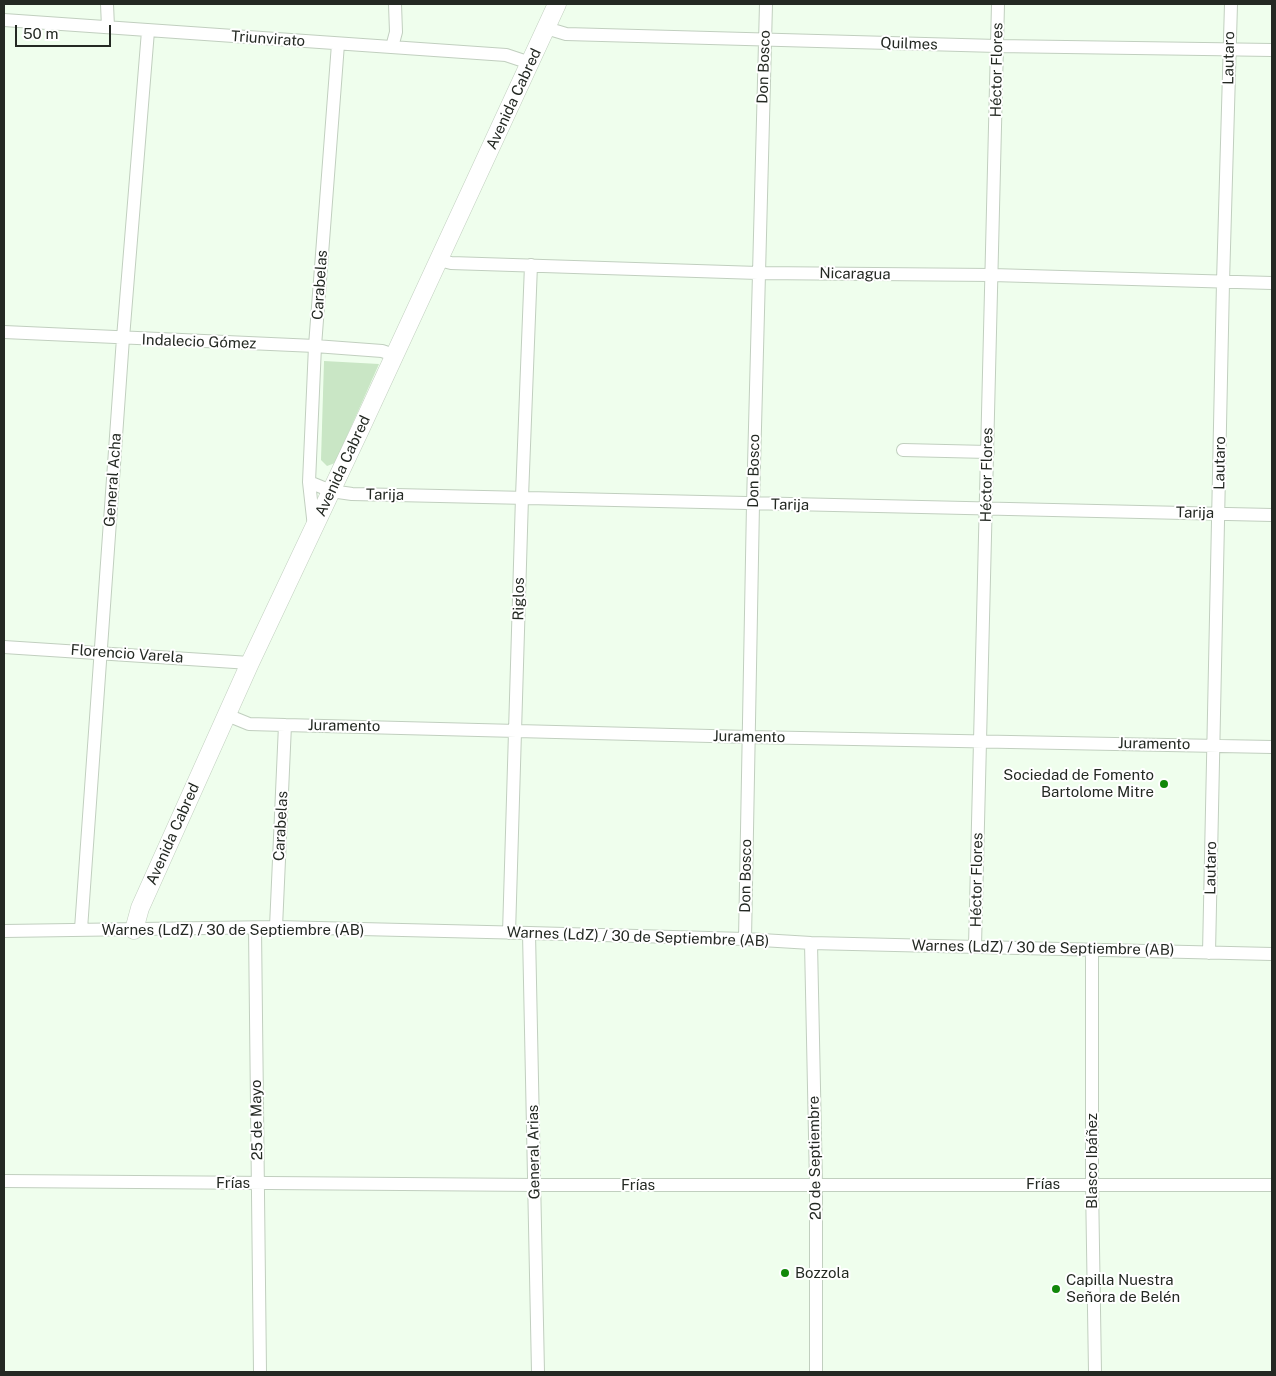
<!DOCTYPE html>
<html>
<head>
<meta charset="utf-8">
<style>
  body { margin:0 }
  #map { position:relative; width:1276px; height:1376px; overflow:hidden; background:#effeed; font-family:"Public Sans",sans-serif }
  canvas { display:block }
  .frame { position:absolute; inset:0; border:5px solid #242923; pointer-events:none }
  .scale { position:absolute; left:15px; top:25px; width:96px; height:22px; box-sizing:border-box; border:2px solid #242923; border-top:0; padding-left:6px; font-size:15px; line-height:18px; white-space:nowrap; color:#242923; -webkit-text-stroke:4px #fff; paint-order:stroke }
</style>
</head>
<body>
<div id="map">
<canvas width="1276" height="1376"></canvas>
<div class="frame"></div>
<div class="scale">50 m</div>
</div>
<script>
const g = document.querySelector('canvas').getContext('2d');
g.lineJoin = 'round';
function fillPath(path, color) {
  g.fillStyle = color;
  g.fill(path, 'evenodd');
}
function stroke(path, color, width, dash) {
  g.strokeStyle = color;
  g.lineWidth = width;
  g.lineCap = dash ? 'butt' : 'round';
  g.setLineDash(dash || []);
  g.stroke(path);
}
function label(font, color, halo, rows, align = 'center') {
  g.font = font + ' "Public Sans",sans-serif';
  g.lineWidth = 4;
  g.setLineDash([]);
  g.textBaseline = 'middle';
  g.strokeStyle = halo;
  g.fillStyle = color;
  for (const [text, x, y, turn = 0] of rows) {
    g.save();
    g.translate(x, y);
    g.rotate((+turn || 0) * Math.PI / 180);
    g.textAlign = isNaN(turn) ? turn : align;
    if (halo) g.strokeText(text, 0, 0);
    g.fillText(text, 0, 0);
    g.restore();
  }
}
const green = new Path2D(`
  M 324,361 L 379,364 L 335,463 L 327,466 L 321,460 Z`);
const street = new Path2D(`
  M 107,4 L 108,27
  M 4,20 L 506,55 L 530,63
  M 546,28 L 566,34 L 997,46 L 1272,50
  M 392,47 L 396,32 L 395,4
  M 439,260 L 451,263 L 758,273 L 992,275 L 1272,283
  M 4,332 L 315,346 L 382,351 L 394,355
  M 903,450 L 988,452
  M 309,482 L 331,491 L 352,494 L 1272,515
  M 314,527 L 309,482 L 315,346 L 338,44
  M 4,647 L 250,663
  M 227,715 L 249,724 L 285,725 L 749,737 L 1272,747
  M 276,927 L 285,725
  M 255,928 L 260,1372
  M 81,929 L 123,338 L 148,31
  M 4,931 L 276,927 L 529,933 L 745,939 L 811,943 L 1272,954
  M 509,933 L 522,497 L 531,265
  M 529,933 L 538,1372
  M 745,939 L 753,504 L 766,4
  M 811,943 L 816,1184 L 816,1372
  M 975,946 L 998,4
  M 1092,950 L 1092,1184 L 1095,1372
  M 1209,953 L 1223,282 L 1231,4
  M 4,1181 L 535,1185 L 1272,1185`);
const secondary = new Path2D(`
  M 134,930 L 140,908 L 250,663 L 360,430 L 557,4`);
const markers = [
  [1164,784,5,"#12880a"],
  [785,1273,5,"#12880a"],
  [1056,1289,5,"#12880a"]
];
const streetNames = [
  ["Triunvirato",268,39,4],
  ["Quilmes",909,44,2],
  ["Lautaro",1229,58,-89],
  ["Don Bosco",764,67,-88],
  ["Héctor Flores",997,70,-89],
  ["Avenida Cabred",514,99,-65],
  ["Nicaragua",855,274,1],
  ["Carabelas",320,285,-86],
  ["Indalecio Gómez",199,342,2],
  ["Lautaro",1220,463,-89],
  ["Avenida Cabred",343,466,-65],
  ["Don Bosco",754,471,-89],
  ["Héctor Flores",987,475,-89],
  ["General Acha",113,480,-86],
  ["Tarija",385,495,1],
  ["Tarija",790,505,1],
  ["Tarija",1195,513,1],
  ["Riglos",519,599,-89],
  ["Florencio Varela",127,654,4],
  ["Juramento",344,726,1],
  ["Juramento",749,737,1],
  ["Juramento",1154,744,1],
  ["Carabelas",281,826,-87],
  ["Avenida Cabred",173,834,-66],
  ["Lautaro",1211,868,-89],
  ["Don Bosco",746,876,-89],
  ["Héctor Flores",977,880,-89],
  ["Warnes (LdZ) / 30 de Septiembre (AB)",233,930],
  ["Warnes (LdZ) / 30 de Septiembre (AB)",638,937,2],
  ["Warnes (LdZ) / 30 de Septiembre (AB)",1043,948,1],
  ["25 de Mayo",257,1120,-91],
  ["General Arias",534,1152,-91],
  ["20 de Septiembre",815,1158,-91],
  ["Blasco Ibáñez",1092,1161,-90],
  ["Frías",233,1183],
  ["Frías",1043,1184],
  ["Frías",638,1185]
];
const poiNames = [
  ["Sociedad de Fomento",1154,775,"right"],
  ["Bartolome Mitre",1154,792,"right"],
  ["Bozzola",795,1273],
  ["Capilla Nuestra",1066,1280],
  ["Señora de Belén",1066,1297]
];
fillPath(green, '#c9e6c5');
stroke(street, '#c1cfbf', 14);
stroke(secondary, '#c1cfbf', 19);
stroke(street, '#fff', 12);
stroke(secondary, '#fff', 18);
for (const [x, y, r, color] of markers) {
  const dot = new Path2D();
  dot.arc(x, y, r, 0, 2 * Math.PI);
  g.fillStyle = color;
  g.fill(dot);
  stroke(dot, '#fff', 2);
}
label('15px', '#242923', '#fff', streetNames);
label('15px', '#242923', '#fff', poiNames, 'left');
</script>
</body>
</html>
